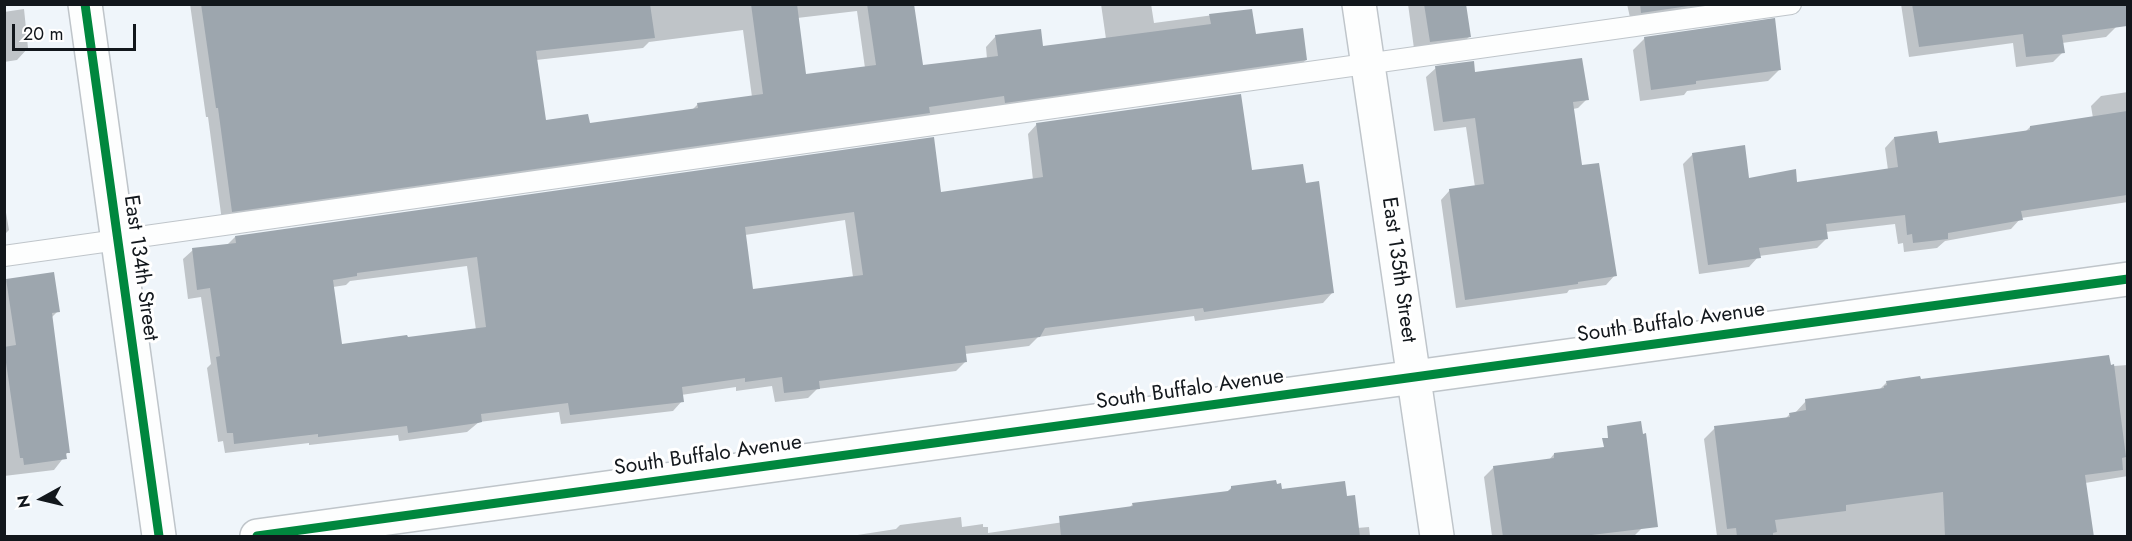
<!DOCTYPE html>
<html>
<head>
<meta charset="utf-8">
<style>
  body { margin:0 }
  #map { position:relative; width:2132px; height:541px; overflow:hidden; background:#eff5fa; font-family:Jost,sans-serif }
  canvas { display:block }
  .frame { position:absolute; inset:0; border:6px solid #12171c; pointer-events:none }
  .north { position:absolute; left:12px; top:469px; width:60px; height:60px; -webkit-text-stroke:4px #fff; paint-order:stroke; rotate:262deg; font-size:16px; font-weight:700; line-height:24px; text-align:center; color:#12171c }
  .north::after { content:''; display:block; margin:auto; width:21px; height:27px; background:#12171c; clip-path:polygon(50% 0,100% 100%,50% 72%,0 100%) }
  .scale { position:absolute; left:12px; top:24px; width:124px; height:27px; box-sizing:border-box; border:3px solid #12171c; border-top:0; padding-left:8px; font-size:18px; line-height:21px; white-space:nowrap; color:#12171c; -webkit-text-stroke:4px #fff; paint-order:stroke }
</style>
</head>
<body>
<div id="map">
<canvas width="2132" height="541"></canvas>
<div class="frame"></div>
<div class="north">N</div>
<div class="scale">20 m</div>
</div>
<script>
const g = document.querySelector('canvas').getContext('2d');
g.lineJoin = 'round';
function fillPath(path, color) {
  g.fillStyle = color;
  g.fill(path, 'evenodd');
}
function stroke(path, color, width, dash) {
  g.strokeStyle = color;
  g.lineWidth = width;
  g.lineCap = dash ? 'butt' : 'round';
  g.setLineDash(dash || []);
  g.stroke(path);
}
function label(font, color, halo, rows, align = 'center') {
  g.font = font + ' Jost,sans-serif';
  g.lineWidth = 6;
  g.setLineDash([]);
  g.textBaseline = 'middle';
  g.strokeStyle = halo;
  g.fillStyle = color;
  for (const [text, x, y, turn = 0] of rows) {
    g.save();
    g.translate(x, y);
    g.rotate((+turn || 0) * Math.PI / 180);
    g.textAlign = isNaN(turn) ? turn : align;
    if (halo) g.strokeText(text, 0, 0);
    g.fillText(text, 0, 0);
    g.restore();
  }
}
const shadow = new Path2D(`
  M 190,4 L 912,4 L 922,67 L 987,59 L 986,47 L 996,36 L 1042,47 L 1106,39 L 1101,4 L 1151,4 L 1154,23 L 1251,10 L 1254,36 L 1306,60 L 1295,70 L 995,112 L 994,106 L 926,116 L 919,123 L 222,221 L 208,117 L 206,117 ZM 857,11 L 865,68 L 805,75 L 797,18 ZM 743,30 L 752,97 L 698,104 L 692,110 L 588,125 L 544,121 L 536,60 L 643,48 L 649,42 Z
  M 1408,4 L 1465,4 L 1469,37 L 1455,51 L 1415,56 Z
  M 1627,4 L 1759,4 L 1631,22 Z
  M 1901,4 L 2113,4 L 2116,27 L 2106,37 L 2062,43 L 2063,52 L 2053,62 L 2016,67 L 2013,43 L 1909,57 Z
  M 24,9 L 28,48 L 17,60 L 4,62 L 4,12 Z
  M 1645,38 L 1779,70 L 1768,81 L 1687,91 L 1684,95 L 1640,101 L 1633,50 Z
  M 1436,68 L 1587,99 L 1578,108 L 1573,109 L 1581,167 L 1615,275 L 1606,285 L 1569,290 L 1567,293 L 1456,308 L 1441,200 L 1450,190 L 1475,187 L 1466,127 L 1434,131 L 1426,77 Z
  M 2128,92 L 2128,202 L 2021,218 L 2011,229 L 1945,241 L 1937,248 L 1904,252 L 1903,243 L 1898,244 L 1895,224 L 1826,232 L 1826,239 L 1817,248 L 1759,256 L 1749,267 L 1699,274 L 1683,164 L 1693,154 L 1748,179 L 1796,184 L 1888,170 L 1885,148 L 1894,138 L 1938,145 L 2025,132 L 2030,127 L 2093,118 L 2091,106 L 2101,96 Z
  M 1037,124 L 1251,172 L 1332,293 L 1323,303 L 1195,321 L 1194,316 L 1038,337 L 1029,346 L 965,354 L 966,361 L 956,371 L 817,389 L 808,398 L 775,402 L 772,386 L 736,391 L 736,387 L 681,395 L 682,401 L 673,411 L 561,424 L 559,412 L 479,422 L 467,432 L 399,441 L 398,435 L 309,445 L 309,443 L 225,453 L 223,441 L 218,442 L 207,368 L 211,364 L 201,297 L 188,299 L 183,259 L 193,250 L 227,245 L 235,237 L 940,193 L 1033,180 L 1028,134 ZM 845,220 L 853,277 L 752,290 L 745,235 ZM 467,266 L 476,330 L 341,346 L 333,287 L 346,285 L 350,281 Z
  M 4,201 L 9,230 L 4,235 Z
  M 7,280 L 58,311 L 51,318 L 68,452 L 54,470 L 4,476 L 4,283 Z
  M 2128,365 L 2128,476 L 2085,483 L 2092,536 L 1717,536 L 1704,439 L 1715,428 L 1785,419 L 1790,414 L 1795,413 L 1806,401 L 1878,391 L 1887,382 Z
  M 1554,454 L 1643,527 L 1634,536 L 1492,536 L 1484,477 L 1494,467 L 1549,460 Z
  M 1232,487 L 1346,497 L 1357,528 L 1369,527 L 1370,536 L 851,536 L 896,529 L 900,525 L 961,517 L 962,527 L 983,524 L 983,527 L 988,527 L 988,533 L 1071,521 L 1129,508 L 1133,504 L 1227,492 Z`);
const building = new Path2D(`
  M 201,4 L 650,4 L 655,38 L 536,51 L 546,120 L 588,114 L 590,123 L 698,108 L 697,103 L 763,94 L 751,4 L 797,4 L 806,74 L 876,65 L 867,4 L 914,4 L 923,65 L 998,56 L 995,35 L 1041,29 L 1043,46 L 1211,24 L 1209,14 L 1252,9 L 1256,34 L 1303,28 L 1307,60 L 1005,103 L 1004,96 L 929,107 L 930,113 L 232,212 L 218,108 L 216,108 Z
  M 1424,4 L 1466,4 L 1471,37 L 1430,42 Z
  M 1640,4 L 1702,4 L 1641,13 Z
  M 1912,4 L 2127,4 L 2127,26 L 2062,35 L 2065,53 L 2026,57 L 2023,34 L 1919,47 Z
  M 1775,18 L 1781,70 L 1696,81 L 1696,84 L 1651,90 L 1644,37 Z
  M 1582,58 L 1589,100 L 1573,102 L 1582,165 L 1599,163 L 1617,276 L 1578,282 L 1578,284 L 1465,300 L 1449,189 L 1484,184 L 1475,118 L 1443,122 L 1435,66 L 1474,61 L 1475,72 Z
  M 1241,94 L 1252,170 L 1303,164 L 1306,183 L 1319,181 L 1334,293 L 1204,312 L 1203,308 L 1045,328 L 1040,337 L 965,346 L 967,362 L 819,381 L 820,389 L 784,393 L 782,377 L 745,382 L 745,378 L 682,387 L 684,402 L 570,415 L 568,403 L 481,414 L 482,422 L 478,423 L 408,433 L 407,426 L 318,437 L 318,434 L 234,444 L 233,433 L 227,433 L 216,357 L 220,356 L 210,288 L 197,290 L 192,248 L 236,243 L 235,236 L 934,137 L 941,192 L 1043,177 L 1036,123 ZM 854,212 L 863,275 L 753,289 L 745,227 ZM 477,257 L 486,327 L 408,337 L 407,335 L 342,344 L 333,280 L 357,276 L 357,273 Z
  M 2127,111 L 2127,195 L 2021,211 L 2023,220 L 1948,233 L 1948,239 L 1913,243 L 1912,234 L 1907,235 L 1905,215 L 1826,224 L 1828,239 L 1759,248 L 1761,258 L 1708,265 L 1692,153 L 1745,145 L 1749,178 L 1796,169 L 1797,182 L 1898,167 L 1894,137 L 1937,131 L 1939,143 L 2030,130 L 2030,126 Z
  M 54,272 L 60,312 L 52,313 L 70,453 L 66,453 L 67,459 L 24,465 L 23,458 L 20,458 L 4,349 L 4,347 L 16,345 L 6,279 Z
  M 2109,355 L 2111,365 L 2114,364 L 2126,457 L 2122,458 L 2123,470 L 2085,475 L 2094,537 L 1945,537 L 1943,492 L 1846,505 L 1846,511 L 1775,520 L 1777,532 L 1773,533 L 1773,537 L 1737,537 L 1736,528 L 1727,529 L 1714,426 L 1790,417 L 1789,413 L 1806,410 L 1805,399 L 1884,388 L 1884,386 L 1887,385 L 1886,381 L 1920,376 L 1921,379 Z
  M 1641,421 L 1643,434 L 1646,433 L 1658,527 L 1575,537 L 1503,537 L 1493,466 L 1554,458 L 1554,453 L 1604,447 L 1602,438 L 1608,438 L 1607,426 Z
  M 1276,480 L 1277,484 L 1281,483 L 1282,489 L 1345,481 L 1347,496 L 1355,495 L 1360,537 L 1061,537 L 1059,516 L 1133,506 L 1132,503 L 1228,491 L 1231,489 L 1231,486 Z`);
const service = new Path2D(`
  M 4,256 L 1791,4`);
const minor = new Path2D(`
  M 1359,4 L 1437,536
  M 257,536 L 2128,279`);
const tertiary = new Path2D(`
  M 85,4 L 159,536`);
const cycleway = new Path2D(`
  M 85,4 L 159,536
  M 257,536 L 2128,279`);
const streetNames = [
  ["East 134th Street",140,268,82],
  ["East 135th Street",1398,270,82],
  ["South Buffalo Avenue",1671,323,-8],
  ["South Buffalo Avenue",1190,390,-8],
  ["South Buffalo Avenue",708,456,-8]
];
fillPath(shadow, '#0003');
fillPath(building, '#9da6ae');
stroke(service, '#bfc5ca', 22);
stroke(minor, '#bfc5ca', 36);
stroke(tertiary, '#bfc5ca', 36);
stroke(service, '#fdfefe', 20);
stroke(minor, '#fdfefe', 33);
stroke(tertiary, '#fdfefe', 33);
stroke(cycleway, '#00873e', 9);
label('21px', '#12171c', '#fff', streetNames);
</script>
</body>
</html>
